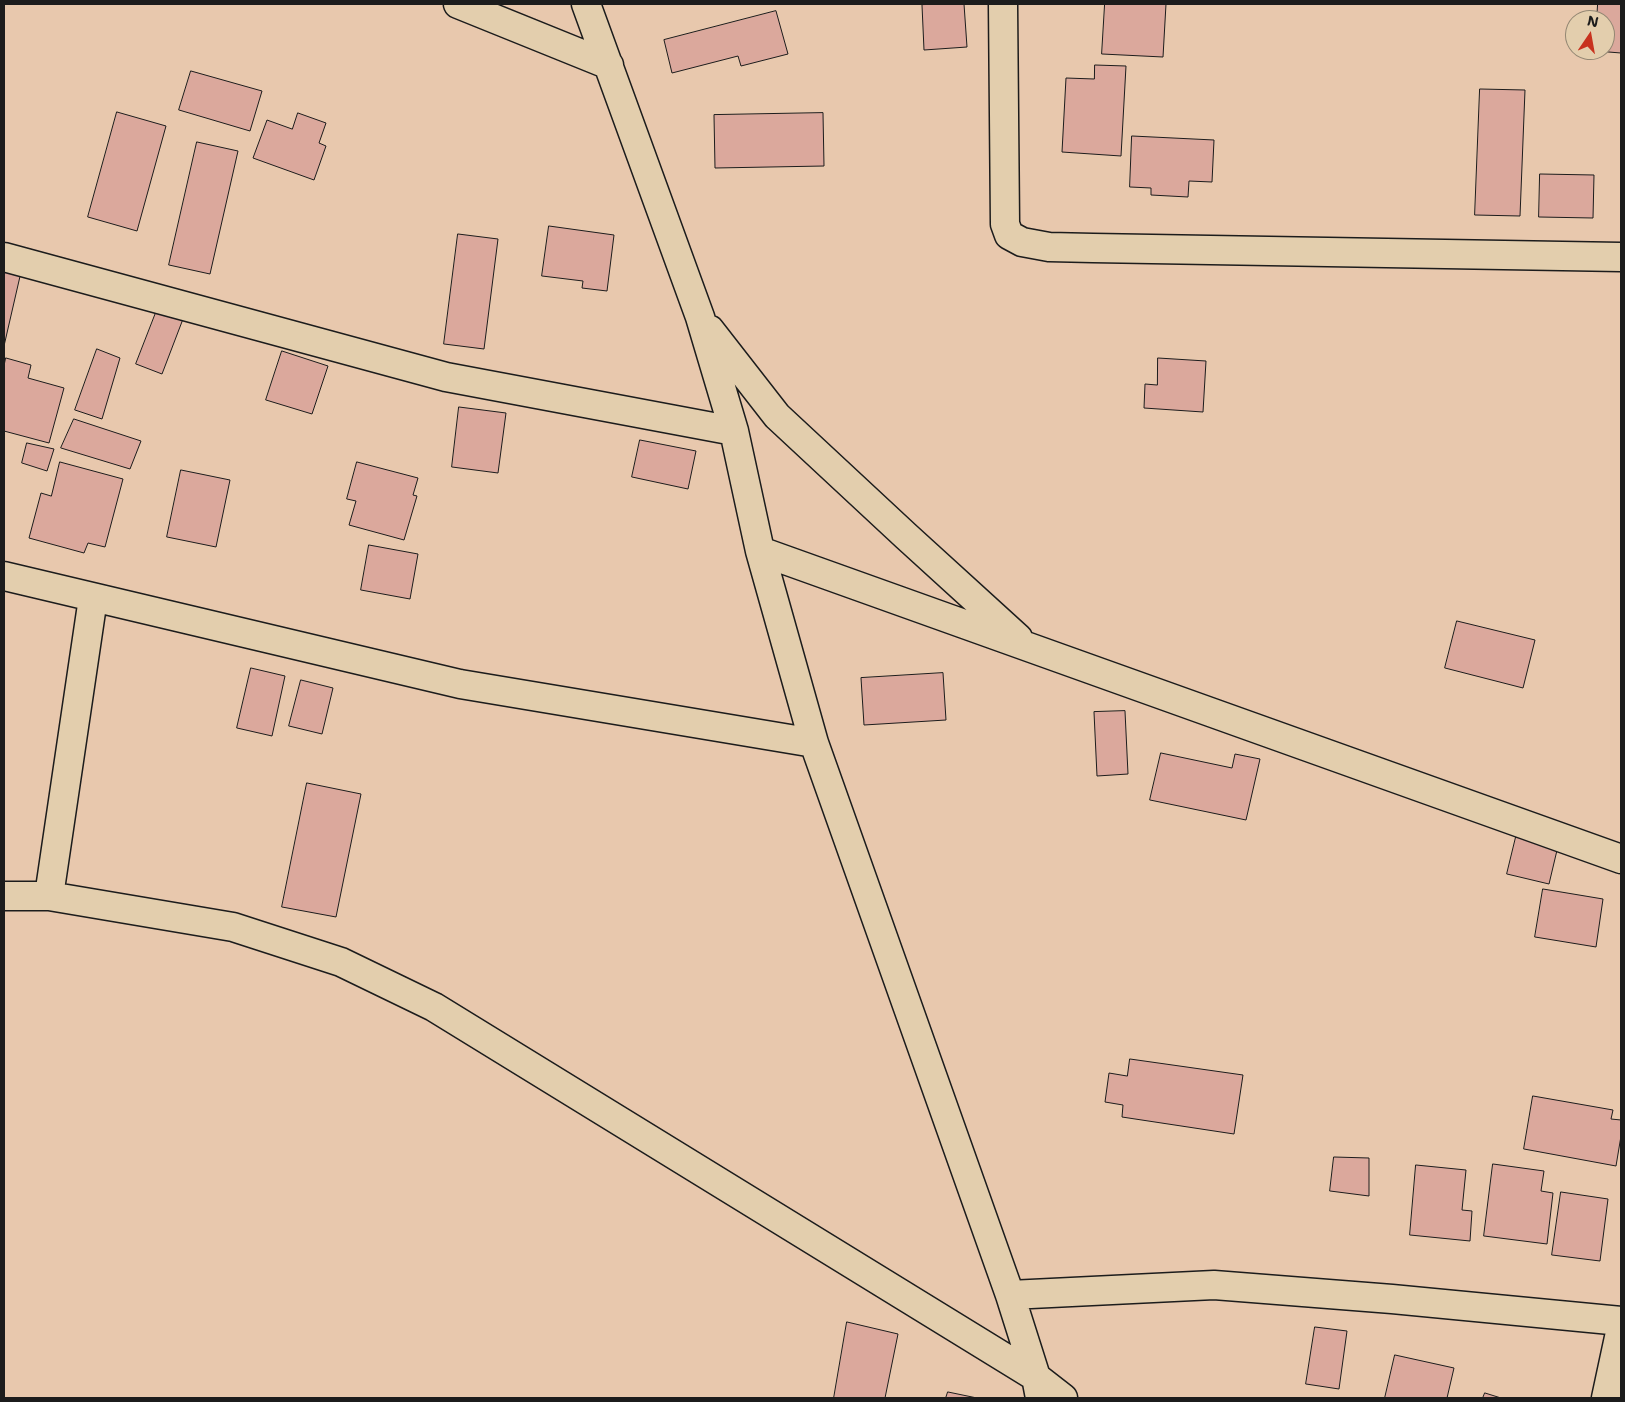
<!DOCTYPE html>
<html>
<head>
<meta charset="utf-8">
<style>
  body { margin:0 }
  #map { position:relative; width:1625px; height:1402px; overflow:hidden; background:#e8c8ad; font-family:"Shantell Sans",sans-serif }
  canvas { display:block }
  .frame { position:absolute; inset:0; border:5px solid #1c1c1c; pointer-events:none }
  .north { position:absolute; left:1565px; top:10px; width:50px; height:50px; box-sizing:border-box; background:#e3cead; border:1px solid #938773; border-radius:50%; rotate:12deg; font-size:14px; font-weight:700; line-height:20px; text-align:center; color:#1c1c1c }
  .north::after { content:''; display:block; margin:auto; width:18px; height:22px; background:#c8321e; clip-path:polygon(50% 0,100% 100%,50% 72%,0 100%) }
</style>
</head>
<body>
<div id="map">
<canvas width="1625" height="1402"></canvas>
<div class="frame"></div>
<div class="north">N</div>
</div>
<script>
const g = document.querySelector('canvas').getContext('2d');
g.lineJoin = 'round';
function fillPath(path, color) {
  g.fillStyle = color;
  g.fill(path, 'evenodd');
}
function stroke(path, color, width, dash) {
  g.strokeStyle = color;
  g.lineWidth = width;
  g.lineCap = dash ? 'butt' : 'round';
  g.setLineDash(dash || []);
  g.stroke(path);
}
const building = new Path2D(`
  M 964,4 L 967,47 L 924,50 L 922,5 Z
  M 1105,4 L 1166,4 L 1163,57 L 1102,54 Z
  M 1598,4 L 1621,4 L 1621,53 L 1596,51 L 1596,50 L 1605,50 L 1605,20 L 1597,20 Z
  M 776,11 L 788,54 L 741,66 L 738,56 L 672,73 L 664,40 Z
  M 1095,65 L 1126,66 L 1121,156 L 1062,152 L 1066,78 L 1094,79 Z
  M 191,71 L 262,91 L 250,131 L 179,110 Z
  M 1480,89 L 1525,90 L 1520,216 L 1475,215 Z
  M 117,112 L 166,126 L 137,231 L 88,217 Z
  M 298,113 L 326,123 L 319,143 L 326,146 L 314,180 L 253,158 L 267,120 L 292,129 Z
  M 823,113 L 824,166 L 715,168 L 714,115 Z
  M 1132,136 L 1214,140 L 1212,182 L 1189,181 L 1188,197 L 1151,195 L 1151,188 L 1130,187 Z
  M 197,142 L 238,151 L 210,274 L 169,265 Z
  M 1540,174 L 1594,175 L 1593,218 L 1539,217 Z
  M 549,226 L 614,235 L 607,291 L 582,288 L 583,281 L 542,276 Z
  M 458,234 L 498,239 L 484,349 L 444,344 Z
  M 4,268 L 21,272 L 4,346 Z
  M 157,310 L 183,319 L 162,374 L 136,364 Z
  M 97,349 L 120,358 L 102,419 L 75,410 Z
  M 282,351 L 328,366 L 312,414 L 266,400 Z
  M 6,358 L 31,365 L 28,378 L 64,388 L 49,443 L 4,431 L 4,366 Z
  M 1158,358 L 1206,361 L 1203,412 L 1144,408 L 1145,384 L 1157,385 Z
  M 459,407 L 506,413 L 498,473 L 452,467 Z
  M 74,419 L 141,441 L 130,469 L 61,448 Z
  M 640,440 L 696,451 L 688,489 L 632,477 Z
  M 27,443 L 54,449 L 47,471 L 22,463 Z
  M 60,462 L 123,479 L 105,547 L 88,543 L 84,553 L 29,538 L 41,493 L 51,496 Z
  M 357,462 L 418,478 L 413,495 L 417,496 L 404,540 L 349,525 L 356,501 L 347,499 Z
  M 181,470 L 230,480 L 216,547 L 167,537 Z
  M 369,545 L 418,554 L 410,599 L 361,590 Z
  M 1457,621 L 1535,640 L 1523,688 L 1445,668 Z
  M 251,668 L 285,676 L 272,736 L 237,728 Z
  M 943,673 L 946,720 L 864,725 L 861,678 Z
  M 301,680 L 333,688 L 322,734 L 289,726 Z
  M 1125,711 L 1128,774 L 1097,776 L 1094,712 Z
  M 1161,753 L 1232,768 L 1235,754 L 1260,759 L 1246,820 L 1150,800 Z
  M 307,783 L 361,794 L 336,917 L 282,907 Z
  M 1516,837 L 1558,846 L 1549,884 L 1507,874 Z
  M 1543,889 L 1603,899 L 1596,947 L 1535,937 Z
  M 1130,1059 L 1243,1075 L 1234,1134 L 1122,1117 L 1123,1105 L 1105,1102 L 1109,1073 L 1127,1076 Z
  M 1533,1096 L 1613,1110 L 1611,1119 L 1621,1120 L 1621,1136 L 1616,1166 L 1524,1149 Z
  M 1334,1157 L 1369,1158 L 1369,1196 L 1330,1191 Z
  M 1493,1164 L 1544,1171 L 1541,1191 L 1553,1193 L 1547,1244 L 1484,1236 Z
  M 1416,1165 L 1466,1170 L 1462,1210 L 1472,1211 L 1470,1241 L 1410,1235 Z
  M 1561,1192 L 1608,1199 L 1600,1261 L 1552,1255 Z
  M 847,1322 L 898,1334 L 885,1398 L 834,1398 Z
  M 1315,1327 L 1347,1331 L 1339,1389 L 1306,1384 Z
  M 1395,1355 L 1454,1368 L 1447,1398 L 1385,1398 Z
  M 948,1392 L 977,1398 L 946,1398 Z
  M 1485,1393 L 1501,1398 L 1483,1398 Z`);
const minor = new Path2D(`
  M 458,4 L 609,65
  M 586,4 L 700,317 L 734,431 L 760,551 L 814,743 L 1010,1295 L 1036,1377 L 1040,1398
  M 1003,4 L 1005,224 L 1009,235 L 1022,242 L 1049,247 L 1093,248 L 1621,257
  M 4,257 L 446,377 L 734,431
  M 710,330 L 777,416 L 906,536 L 1018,638
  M 760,551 L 1621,859
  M 4,576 L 460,684 L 814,743
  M 4,896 L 49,896 L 233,927 L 341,962 L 434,1007 L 1036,1377 L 1063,1398
  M 49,896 L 93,598
  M 1010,1295 L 1214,1285 L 1392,1299 L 1621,1321
  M 1606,1398 L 1621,1328`);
fillPath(building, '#dba89c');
stroke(building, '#1c1c1c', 1);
stroke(minor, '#1c1c1c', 31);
stroke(minor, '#e3cead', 28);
</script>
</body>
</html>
